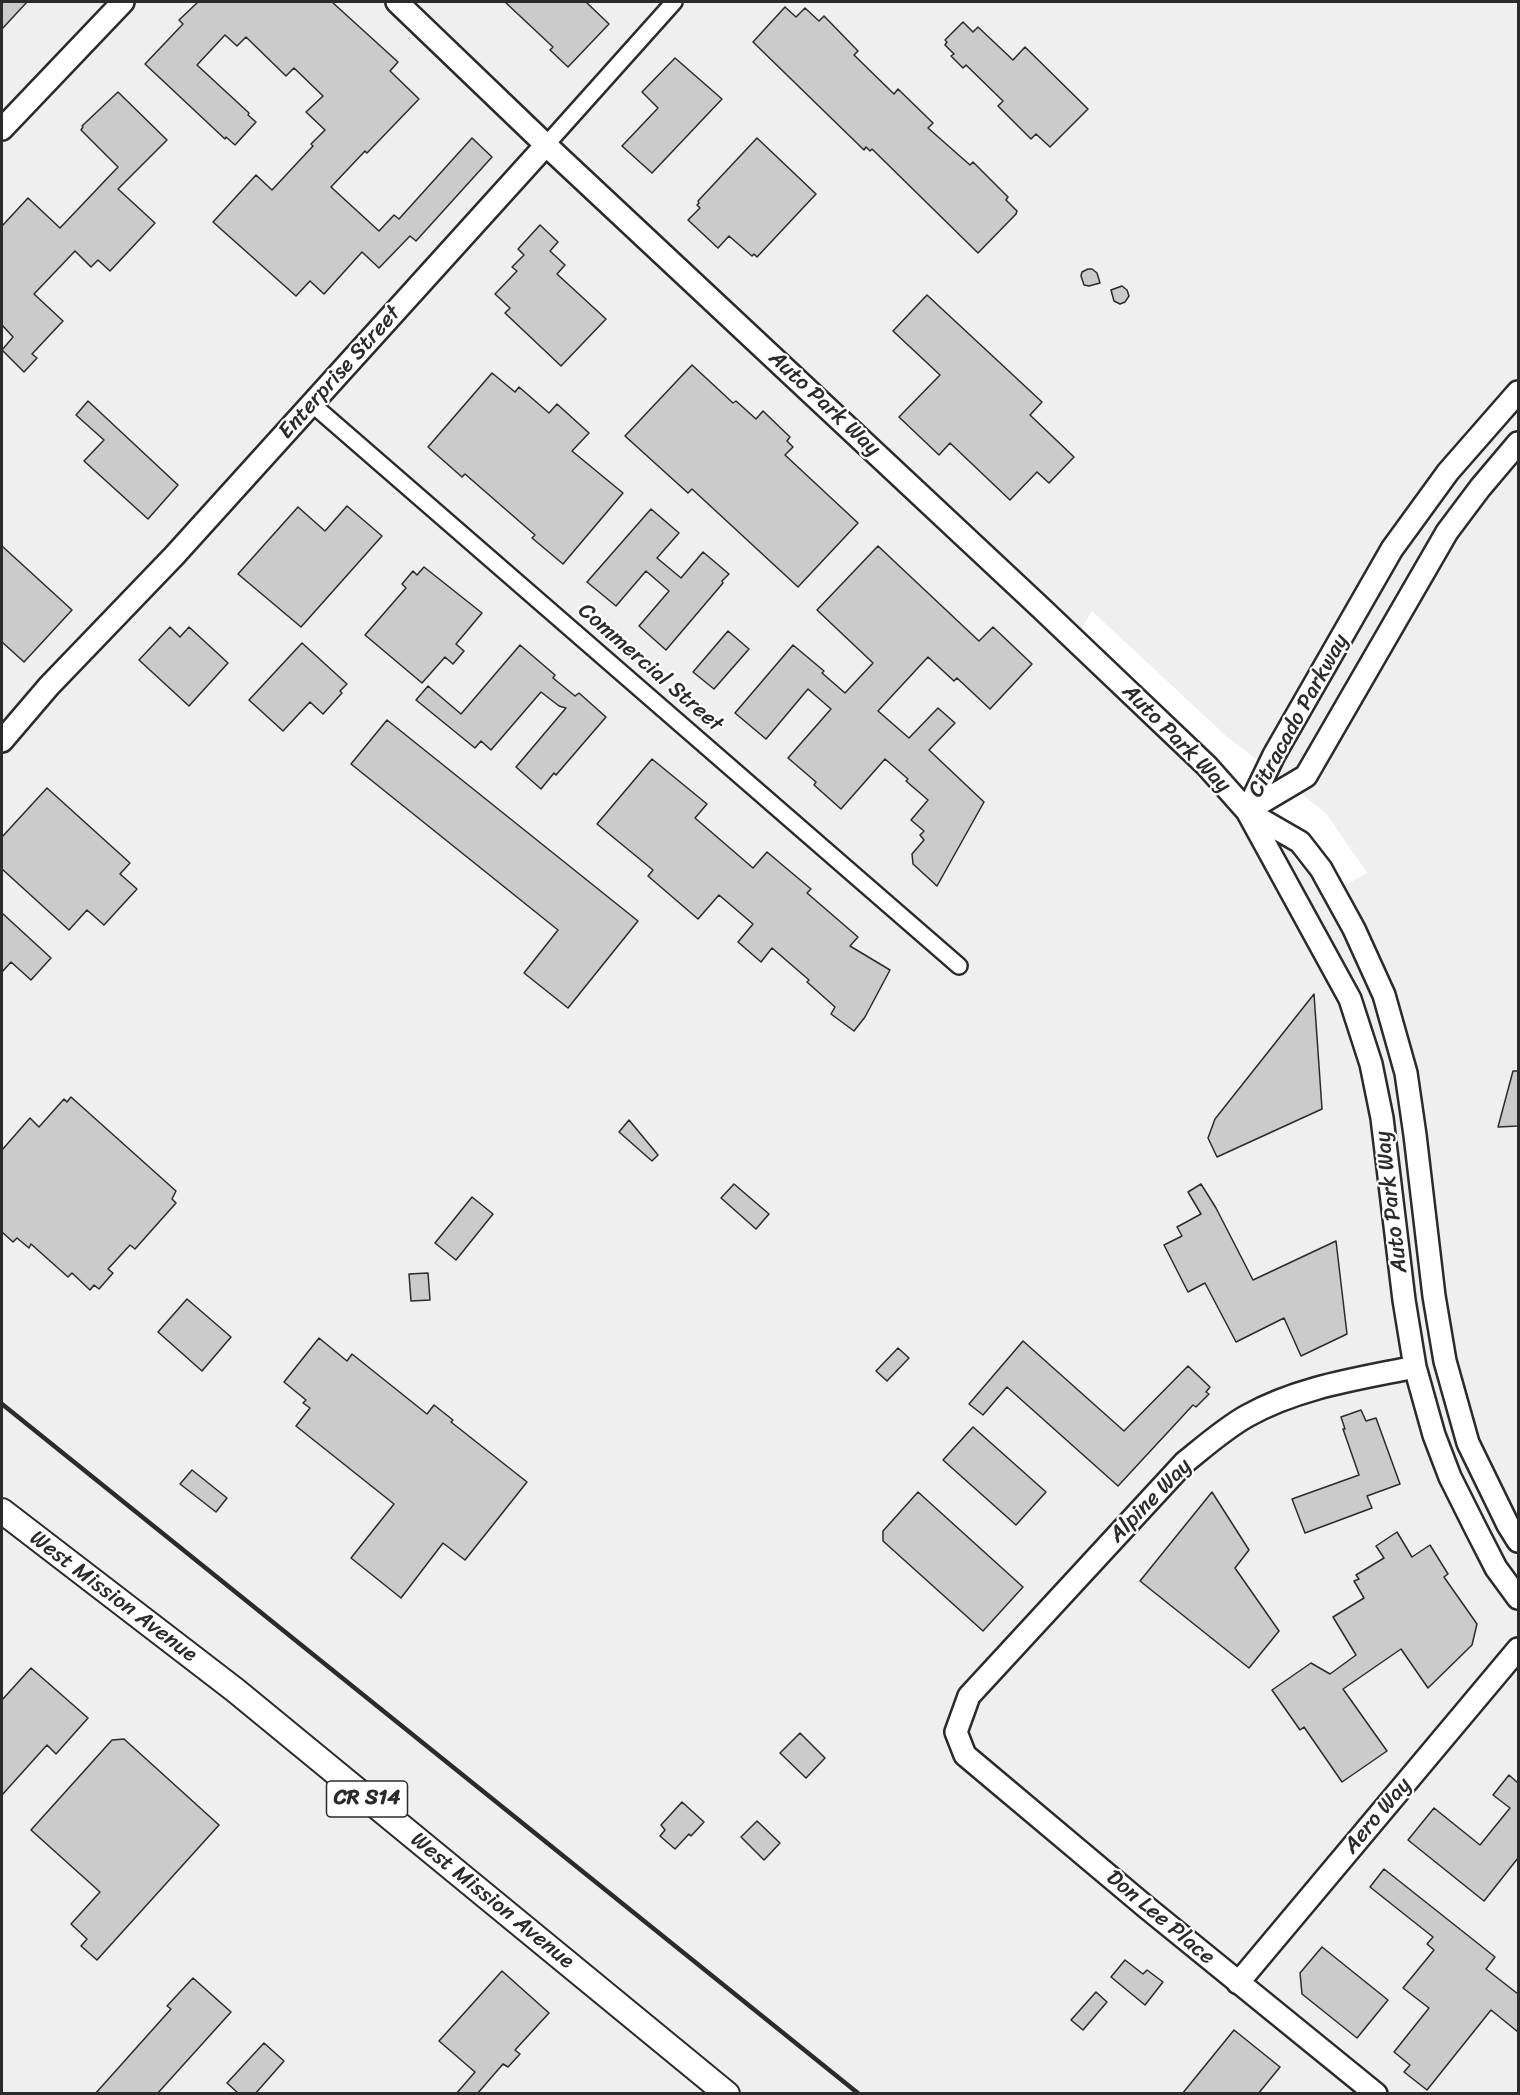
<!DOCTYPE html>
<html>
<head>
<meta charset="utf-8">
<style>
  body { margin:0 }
  #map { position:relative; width:1520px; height:2095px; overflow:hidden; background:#fff; font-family:Sriracha,sans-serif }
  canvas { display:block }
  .frame { position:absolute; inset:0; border:3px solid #2b2b2b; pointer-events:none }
</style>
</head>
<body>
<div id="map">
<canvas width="1520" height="2095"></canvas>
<div class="frame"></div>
</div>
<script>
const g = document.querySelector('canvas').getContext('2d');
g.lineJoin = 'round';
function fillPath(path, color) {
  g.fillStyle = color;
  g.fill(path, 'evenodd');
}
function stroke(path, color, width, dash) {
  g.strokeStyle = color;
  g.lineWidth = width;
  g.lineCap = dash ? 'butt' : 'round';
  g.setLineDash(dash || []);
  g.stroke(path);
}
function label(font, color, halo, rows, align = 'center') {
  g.font = font + ' Sriracha,sans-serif';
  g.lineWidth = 4.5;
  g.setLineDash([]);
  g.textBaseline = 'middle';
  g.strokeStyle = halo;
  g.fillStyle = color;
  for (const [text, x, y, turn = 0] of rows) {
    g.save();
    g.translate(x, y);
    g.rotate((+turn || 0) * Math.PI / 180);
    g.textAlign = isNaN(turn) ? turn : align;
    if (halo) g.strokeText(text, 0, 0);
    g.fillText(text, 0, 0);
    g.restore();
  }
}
const built = new Path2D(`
  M 2,2 L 1518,2 L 1518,2093 L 2,2094 ZM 1092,611 L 1226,736 L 1326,813 L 1367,873 L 1324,897 L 1303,868 L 1280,841 L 1075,640 Z`);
const building = new Path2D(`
  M 2,2 L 27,2 L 2,29 Z
  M 198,2 L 332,2 L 398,62 L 390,71 L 419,99 L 367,153 L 365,151 L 331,187 L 379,231 L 394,215 L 399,219 L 472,138 L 492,157 L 416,241 L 410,236 L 379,268 L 362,252 L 324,294 L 310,281 L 296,296 L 213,222 L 256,175 L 272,190 L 313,146 L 311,144 L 325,130 L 306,112 L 323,96 L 294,68 L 286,76 L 246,37 L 237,46 L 225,35 L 197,65 L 249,113 L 248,115 L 256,122 L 235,145 L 226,137 L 225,139 L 145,64 L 183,24 L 179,20 Z
  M 505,2 L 586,2 L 609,24 L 568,67 L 550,50 L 553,47 Z
  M 785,7 L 796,17 L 805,8 L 819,21 L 824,16 L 858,51 L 854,55 L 894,94 L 898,89 L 933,123 L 928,128 L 970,165 L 973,162 L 1008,197 L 1006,200 L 1017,211 L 1016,214 L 978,253 L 872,149 L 870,151 L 866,147 L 864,150 L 753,42 Z
  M 963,22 L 973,32 L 978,27 L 1013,60 L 1025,47 L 1088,109 L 1050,147 L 1036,134 L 1031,139 L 998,106 L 1003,101 L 966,65 L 963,68 L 951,56 L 954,54 L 945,45 L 947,42 L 945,40 Z
  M 675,58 L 722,99 L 652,173 L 622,146 L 658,108 L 642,92 Z
  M 118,92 L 167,140 L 118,189 L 155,223 L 110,271 L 98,260 L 91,267 L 75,251 L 34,294 L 63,321 L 32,354 L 37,358 L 24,372 L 2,350 L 13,337 L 2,325 L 2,226 L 28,198 L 60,228 L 118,167 L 81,130 L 83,127 L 82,126 Z
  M 757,138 L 816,194 L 757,257 L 754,254 L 752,256 L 729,236 L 718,248 L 688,220 L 700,208 L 697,205 L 699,203 L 698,201 Z
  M 540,225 L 558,242 L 550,251 L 565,265 L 557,274 L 606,319 L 561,366 L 505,313 L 510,308 L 495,294 L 517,271 L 512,267 L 524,255 L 518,249 Z
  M 1088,269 L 1092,269 L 1097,273 L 1100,283 L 1089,286 L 1084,285 L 1081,276 L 1082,272 Z
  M 1122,286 L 1127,290 L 1129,296 L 1125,302 L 1120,304 L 1114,301 L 1111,290 Z
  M 927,295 L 1042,402 L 1030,415 L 1074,457 L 1049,483 L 1037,472 L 1010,500 L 950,443 L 939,455 L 899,417 L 940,375 L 893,331 Z
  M 692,365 L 733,403 L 736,401 L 756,419 L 763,411 L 790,437 L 787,441 L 793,447 L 785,455 L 858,523 L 798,587 L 692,489 L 688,493 L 625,436 Z
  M 492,373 L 515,392 L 519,387 L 549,413 L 557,404 L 589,433 L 572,451 L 623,493 L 563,564 L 532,538 L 535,535 L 465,474 L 462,477 L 428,447 Z
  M 88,401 L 178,485 L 148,519 L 84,461 L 104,440 L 76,415 Z
  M 347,506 L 382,536 L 301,627 L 238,574 L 298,507 L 325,531 Z
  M 651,509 L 679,533 L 657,558 L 681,578 L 703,552 L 729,574 L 722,581 L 723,583 L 666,650 L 639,626 L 669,591 L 646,571 L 616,606 L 587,582 Z
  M 2,546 L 72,610 L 24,662 L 2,642 Z
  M 878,546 L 979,641 L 993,627 L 1032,664 L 990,709 L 957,678 L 954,681 L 928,657 L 878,711 L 909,738 L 938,708 L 955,723 L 929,750 L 984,802 L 937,886 L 913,864 L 912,854 L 924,840 L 920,835 L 924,831 L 911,820 L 928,800 L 906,781 L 908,779 L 885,759 L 841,809 L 814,785 L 816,782 L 788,758 L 831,709 L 808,689 L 766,739 L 735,713 L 793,645 L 824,671 L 822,673 L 845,693 L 873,663 L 817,610 Z
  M 424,567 L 482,613 L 456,644 L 464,651 L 453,664 L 445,657 L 422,683 L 365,635 L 406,588 L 402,584 L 413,571 L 417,575 Z
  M 170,627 L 180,637 L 189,627 L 228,663 L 189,706 L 139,660 Z
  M 728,631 L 749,649 L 714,689 L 693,672 Z
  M 302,643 L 347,684 L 340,691 L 342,693 L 323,714 L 310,702 L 283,731 L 249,700 Z
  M 520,645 L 555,675 L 553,678 L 575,696 L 579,693 L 606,717 L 556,775 L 554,773 L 541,789 L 516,767 L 566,708 L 559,706 L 541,692 L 491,750 L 481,741 L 475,748 L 416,700 L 428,686 L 461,714 Z
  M 387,720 L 638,921 L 568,1008 L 524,973 L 558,930 L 351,764 Z
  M 652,759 L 707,804 L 695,818 L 753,868 L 767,852 L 811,889 L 807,893 L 858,937 L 850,946 L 890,970 L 865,1017 L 854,1031 L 831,1014 L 835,1007 L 807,982 L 809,980 L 772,948 L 761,962 L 738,942 L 753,924 L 719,895 L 698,919 L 648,876 L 653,870 L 597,824 Z
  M 47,788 L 130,863 L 120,874 L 137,889 L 104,925 L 87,910 L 69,930 L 2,869 L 2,837 Z
  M 2,913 L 51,958 L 31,980 L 11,962 L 2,972 Z
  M 1314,994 L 1322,1109 L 1217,1157 L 1208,1138 L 1215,1119 Z
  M 1513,1071 L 1518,1071 L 1518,1126 L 1498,1127 Z
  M 71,1097 L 176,1191 L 172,1199 L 176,1203 L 135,1249 L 130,1245 L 108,1269 L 113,1273 L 99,1289 L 94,1285 L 90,1290 L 72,1273 L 68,1277 L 31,1244 L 29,1248 L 17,1238 L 13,1242 L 2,1232 L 2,1150 L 30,1118 L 39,1127 L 64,1099 L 67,1102 Z
  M 629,1120 L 658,1155 L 652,1161 L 619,1132 Z
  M 734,1184 L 769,1214 L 756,1229 L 721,1198 Z
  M 1201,1184 L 1216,1208 L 1253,1280 L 1336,1241 L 1347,1334 L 1301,1356 L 1284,1318 L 1236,1342 L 1205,1283 L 1188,1292 L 1164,1245 L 1182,1236 L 1177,1227 L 1201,1214 L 1188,1192 Z
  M 472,1197 L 493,1214 L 456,1260 L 435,1243 Z
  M 428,1273 L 430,1300 L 411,1301 L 409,1274 Z
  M 187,1299 L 231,1337 L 202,1371 L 158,1332 Z
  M 319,1338 L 347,1361 L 352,1354 L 427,1414 L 434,1405 L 453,1420 L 451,1422 L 527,1482 L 465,1560 L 443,1543 L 401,1598 L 351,1558 L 394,1504 L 296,1426 L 310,1408 L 303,1403 L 306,1400 L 284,1382 Z
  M 1023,1341 L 1124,1431 L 1188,1366 L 1210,1387 L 1206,1392 L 1209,1394 L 1196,1407 L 1193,1405 L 1118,1486 L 1007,1387 L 983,1415 L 969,1404 Z
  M 898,1348 L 909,1358 L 887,1381 L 876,1371 Z
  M 1361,1410 L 1366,1421 L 1376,1418 L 1400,1484 L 1367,1496 L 1372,1508 L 1305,1533 L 1292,1499 L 1359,1475 L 1343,1429 L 1345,1429 L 1341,1417 Z
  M 973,1427 L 1046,1492 L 1016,1525 L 943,1460 Z
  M 192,1470 L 227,1498 L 216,1512 L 180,1484 Z
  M 918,1492 L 1023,1587 L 983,1631 L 883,1541 L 883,1531 Z
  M 1212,1492 L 1249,1550 L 1235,1568 L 1279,1631 L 1249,1668 L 1140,1581 Z
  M 1397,1532 L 1412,1557 L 1430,1545 L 1448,1574 L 1444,1577 L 1477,1624 L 1472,1645 L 1428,1688 L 1401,1649 L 1343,1689 L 1387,1751 L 1342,1782 L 1304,1727 L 1300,1730 L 1272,1690 L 1311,1663 L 1330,1674 L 1356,1655 L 1333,1617 L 1364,1598 L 1354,1581 L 1359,1579 L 1356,1575 L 1384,1558 L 1376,1546 Z
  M 31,1668 L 88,1718 L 56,1754 L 47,1745 L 2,1795 L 2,1700 Z
  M 800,1733 L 825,1758 L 806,1778 L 780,1753 Z
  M 124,1739 L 219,1825 L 97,1960 L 81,1946 L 87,1939 L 71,1924 L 100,1892 L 31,1830 L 112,1740 Z
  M 1509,1775 L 1518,1783 L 1518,1858 L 1484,1901 L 1408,1840 L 1434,1808 L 1480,1845 L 1510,1808 L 1493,1795 Z
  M 682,1802 L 704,1822 L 691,1836 L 689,1834 L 675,1849 L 660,1836 L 665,1830 L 661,1825 Z
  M 757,1821 L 780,1843 L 764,1860 L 741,1837 Z
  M 1384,1869 L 1495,1957 L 1486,1969 L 1518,1994 L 1518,2032 L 1491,2010 L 1427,2090 L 1404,2072 L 1410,2065 L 1394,2052 L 1429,2008 L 1403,1988 L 1434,1950 L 1427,1944 L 1433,1937 L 1370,1887 Z
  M 1322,1947 L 1388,2000 L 1357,2038 L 1302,1994 L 1300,1973 Z
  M 1125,1960 L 1143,1974 L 1147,1970 L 1163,1982 L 1145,2005 L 1111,1977 Z
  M 502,1971 L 549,2013 L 515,2050 L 520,2054 L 508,2067 L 503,2064 L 477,2094 L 456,2094 L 475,2072 L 439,2041 Z
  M 193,1978 L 231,2012 L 157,2094 L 95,2094 L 171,2009 L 167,2006 Z
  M 1096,1992 L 1107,2002 L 1083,2030 L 1071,2020 Z
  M 1234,2030 L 1280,2067 L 1258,2094 L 1182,2094 Z
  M 264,2043 L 284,2061 L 255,2094 L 239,2094 L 227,2083 Z`);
const street = new Path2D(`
  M 546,145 L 674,2
  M 312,404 L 959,966`);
const secondary = new Path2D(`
  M 397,2 L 546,145 L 1041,608 L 1207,766 L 1247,811 L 1350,999 L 1371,1064 L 1382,1118 L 1404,1300 L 1415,1367 L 1434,1435 L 1450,1477 L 1476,1529 L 1496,1568 L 1518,1598
  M 2,129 L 123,2
  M 2,741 L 49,686 L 174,556 L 546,145
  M 1247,811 L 1274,755 L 1392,549 L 1448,472 L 1518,392
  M 1247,811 L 1306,776 L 1447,532 L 1480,488 L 1518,443
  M 1248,812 L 1300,842 L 1321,869 L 1354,929 L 1384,995 L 1406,1073 L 1415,1135 L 1434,1296 L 1445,1361 L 1468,1443 L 1508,1525 L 1518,1541
  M 1238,1983 L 1518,1649
  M 1376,2094 L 1146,1907 L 965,1755 L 956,1732 L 969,1696 L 1184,1463 C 1204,1447 1224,1429 1247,1416 C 1299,1387 1357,1379 1415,1367`);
const primary = new Path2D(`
  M 2,1511 L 235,1690 L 727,2094`);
const rail = new Path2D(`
  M 2,1404 L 859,2094`);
const shields = [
  [367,1799,81]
];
const shieldNames = [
  ["CR S14",367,1799]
];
const streetNames = [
  ["Enterprise Street",340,373,-48],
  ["Auto Park Way",824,404,43],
  ["Commercial Street",650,668,41],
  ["Citracado Parkway",1299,716,-61],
  ["Auto Park Way",1176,739,45],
  ["Auto Park Way",1392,1202,-97],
  ["Alpine Way",1151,1501,-46],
  ["West Mission Avenue",113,1597,37],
  ["Aero Way",1378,1816,-50],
  ["West Mission Avenue",492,1901,39],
  ["Don Lee Place",1160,1918,40]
];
fillPath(built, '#efefef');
fillPath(building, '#cbcbcb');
stroke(building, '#2b2b2b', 1.5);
stroke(street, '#2b2b2b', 20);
stroke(secondary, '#2b2b2b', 26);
stroke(primary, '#2b2b2b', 28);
stroke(street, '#fff', 15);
stroke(secondary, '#fff', 21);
stroke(primary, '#fff', 24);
stroke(rail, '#2b2b2b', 4.5);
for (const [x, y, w] of shields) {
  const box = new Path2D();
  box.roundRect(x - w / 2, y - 18, w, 36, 4.5);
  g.fillStyle = '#fff';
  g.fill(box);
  stroke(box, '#2b2b2b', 1.5);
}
label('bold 21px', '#2b2b2b', null, shieldNames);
label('22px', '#2b2b2b', '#fff', streetNames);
</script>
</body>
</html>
